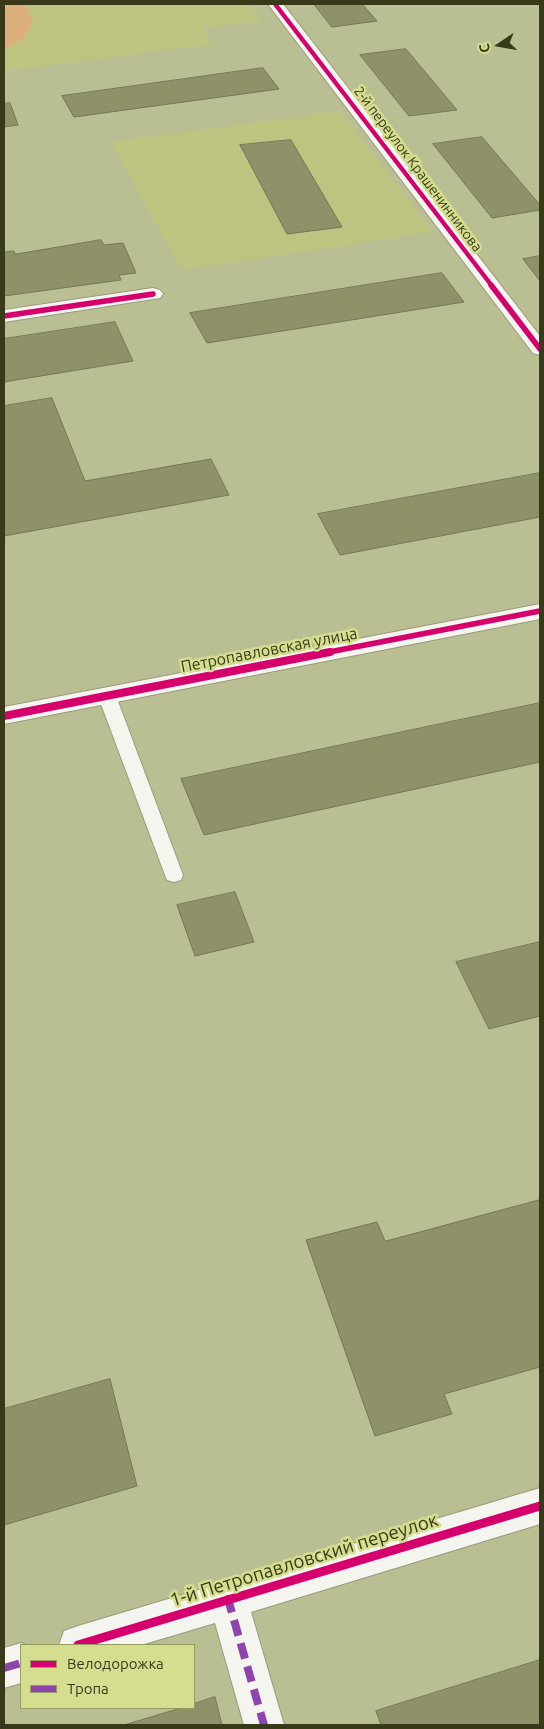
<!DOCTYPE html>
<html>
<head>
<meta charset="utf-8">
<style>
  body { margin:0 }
  #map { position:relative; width:544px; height:1729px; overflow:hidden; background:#babe93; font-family:Ubuntu,sans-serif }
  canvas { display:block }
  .frame { position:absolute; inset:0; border:5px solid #373919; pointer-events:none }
  .legend { position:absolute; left:20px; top:1644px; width:175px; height:65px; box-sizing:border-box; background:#d5dd8e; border:1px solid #969b5f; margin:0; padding:6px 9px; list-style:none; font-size:15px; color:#373919 }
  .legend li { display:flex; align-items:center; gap:10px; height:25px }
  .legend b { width:25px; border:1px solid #969b5f }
  .north { position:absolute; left:474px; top:20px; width:50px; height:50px; -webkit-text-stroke:4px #d5dd8e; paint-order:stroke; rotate:258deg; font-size:14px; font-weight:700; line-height:20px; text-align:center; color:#373919 }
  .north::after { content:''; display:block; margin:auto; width:18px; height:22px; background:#373919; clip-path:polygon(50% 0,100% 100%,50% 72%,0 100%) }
</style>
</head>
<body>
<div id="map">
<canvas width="544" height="1729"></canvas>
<div class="frame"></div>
<ul class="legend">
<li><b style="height:6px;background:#d6006c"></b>Велодорожка</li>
<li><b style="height:6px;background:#8e44ad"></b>Тропа</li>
</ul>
<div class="north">С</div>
</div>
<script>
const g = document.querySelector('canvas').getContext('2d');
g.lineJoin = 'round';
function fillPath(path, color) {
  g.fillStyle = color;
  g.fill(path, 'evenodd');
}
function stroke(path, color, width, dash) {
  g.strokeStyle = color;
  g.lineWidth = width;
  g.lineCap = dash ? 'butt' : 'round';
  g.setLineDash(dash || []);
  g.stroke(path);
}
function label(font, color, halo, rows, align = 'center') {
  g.font = font + ' Ubuntu,sans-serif';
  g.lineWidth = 5;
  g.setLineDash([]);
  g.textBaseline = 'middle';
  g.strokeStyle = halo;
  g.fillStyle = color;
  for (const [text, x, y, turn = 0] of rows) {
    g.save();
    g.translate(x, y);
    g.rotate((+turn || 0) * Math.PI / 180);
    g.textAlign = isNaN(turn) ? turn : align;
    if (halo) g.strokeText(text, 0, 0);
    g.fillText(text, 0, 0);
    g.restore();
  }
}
const built = new Path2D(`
  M 4,4 L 249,4 L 262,21 L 202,28 L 212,44 L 4,71 Z
  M 340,111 L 433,232 L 181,270 L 111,142 Z`);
const green = new Path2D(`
  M 4,4 L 26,4 L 33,22 L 24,38 L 4,50 Z`);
const building = new Path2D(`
  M 314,4 L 362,4 L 377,21 L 332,27 Z
  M 406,49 L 457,110 L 409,116 L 360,55 Z
  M 263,68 L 279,89 L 74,117 L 62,96 Z
  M 10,103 L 18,125 L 4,127 L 4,104 Z
  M 482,137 L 540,205 L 540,210 L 492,218 L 433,144 Z
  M 291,140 L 342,227 L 287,234 L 240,145 Z
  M 101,240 L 104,245 L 123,243 L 136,273 L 119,275 L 121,280 L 4,296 L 4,252 L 14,251 L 15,254 Z
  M 540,256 L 540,281 L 523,259 Z
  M 442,273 L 464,302 L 207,343 L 190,313 Z
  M 115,322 L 133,361 L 4,382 L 4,339 Z
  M 52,398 L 85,481 L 211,459 L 229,495 L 4,536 L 4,406 Z
  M 540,473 L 540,517 L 340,555 L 318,514 Z
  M 540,703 L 540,762 L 204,835 L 181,779 Z
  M 235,892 L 254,942 L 195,956 L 177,905 Z
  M 540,942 L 540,1016 L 489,1029 L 456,962 Z
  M 540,1200 L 540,1367 L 444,1394 L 452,1414 L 375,1436 L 306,1240 L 377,1222 L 385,1241 Z
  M 110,1379 L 137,1486 L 4,1525 L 4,1409 Z
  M 540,1660 L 540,1725 L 381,1725 L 376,1711 Z
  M 215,1697 L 222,1725 L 124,1725 L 181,1708 L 194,1708 L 194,1704 Z`);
const service = new Path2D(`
  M 107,690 L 113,692 L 116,696 L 183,875 L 181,880 L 174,882 L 167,880 L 165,875 L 98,696 L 101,692 Z`);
const minor = new Path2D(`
  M 268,4 L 283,4 L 540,336 L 540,355 L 533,353 Z
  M 153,288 L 160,290 L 163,294 L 160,298 L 4,322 L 4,310 Z
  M 540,604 L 540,619 L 4,724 L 4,707 Z
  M 540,1488 L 540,1524 L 251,1612 L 284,1725 L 244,1725 L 215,1623 L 141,1645 L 59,1645 L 64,1631 L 78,1626 Z
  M 21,1643 L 26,1645 L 21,1645 L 21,1683 L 4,1688 L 4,1648 Z`);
const quiet = new Path2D(`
  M 226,1599 L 228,1599 L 264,1725
  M 4,1668 L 21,1663`);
const cyclewayFar3 = new Path2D(`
  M 275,4 L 492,286`);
const cyclewayFar2 = new Path2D(`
  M 491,285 L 540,349
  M 4,316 L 153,294
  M 324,653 L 540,611`);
const cyclewayFar1 = new Path2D(`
  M 4,716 L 330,652`);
const cycleway = new Path2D(`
  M 78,1645 L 540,1506`);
const farStreetnames = [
  ["2-й переулок Крашенинникова",418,169,53]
];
const streetNames = [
  ["Петропавловская улица",269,650,-11]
];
const nearStreetnames = [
  ["1-й Петропавловский переулок",304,1560,-17]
];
fillPath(built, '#bec480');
fillPath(green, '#dcaf7d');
fillPath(building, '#8f9268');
stroke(building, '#747658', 1);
stroke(service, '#989b79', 2);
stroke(minor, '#989b79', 2);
fillPath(service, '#f5f5ef');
fillPath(minor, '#f5f5ef');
stroke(quiet, '#8e44ad', 8, [16, 8]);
stroke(cyclewayFar3, '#d6006c', 4.5);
stroke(cyclewayFar2, '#d6006c', 5.5);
stroke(cyclewayFar1, '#d6006c', 8);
stroke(cycleway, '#d6006c', 9);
label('14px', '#373919', '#d5dd8e', farStreetnames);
label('16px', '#373919', '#d5dd8e', streetNames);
label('19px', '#373919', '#d5dd8e', nearStreetnames);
</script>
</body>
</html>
